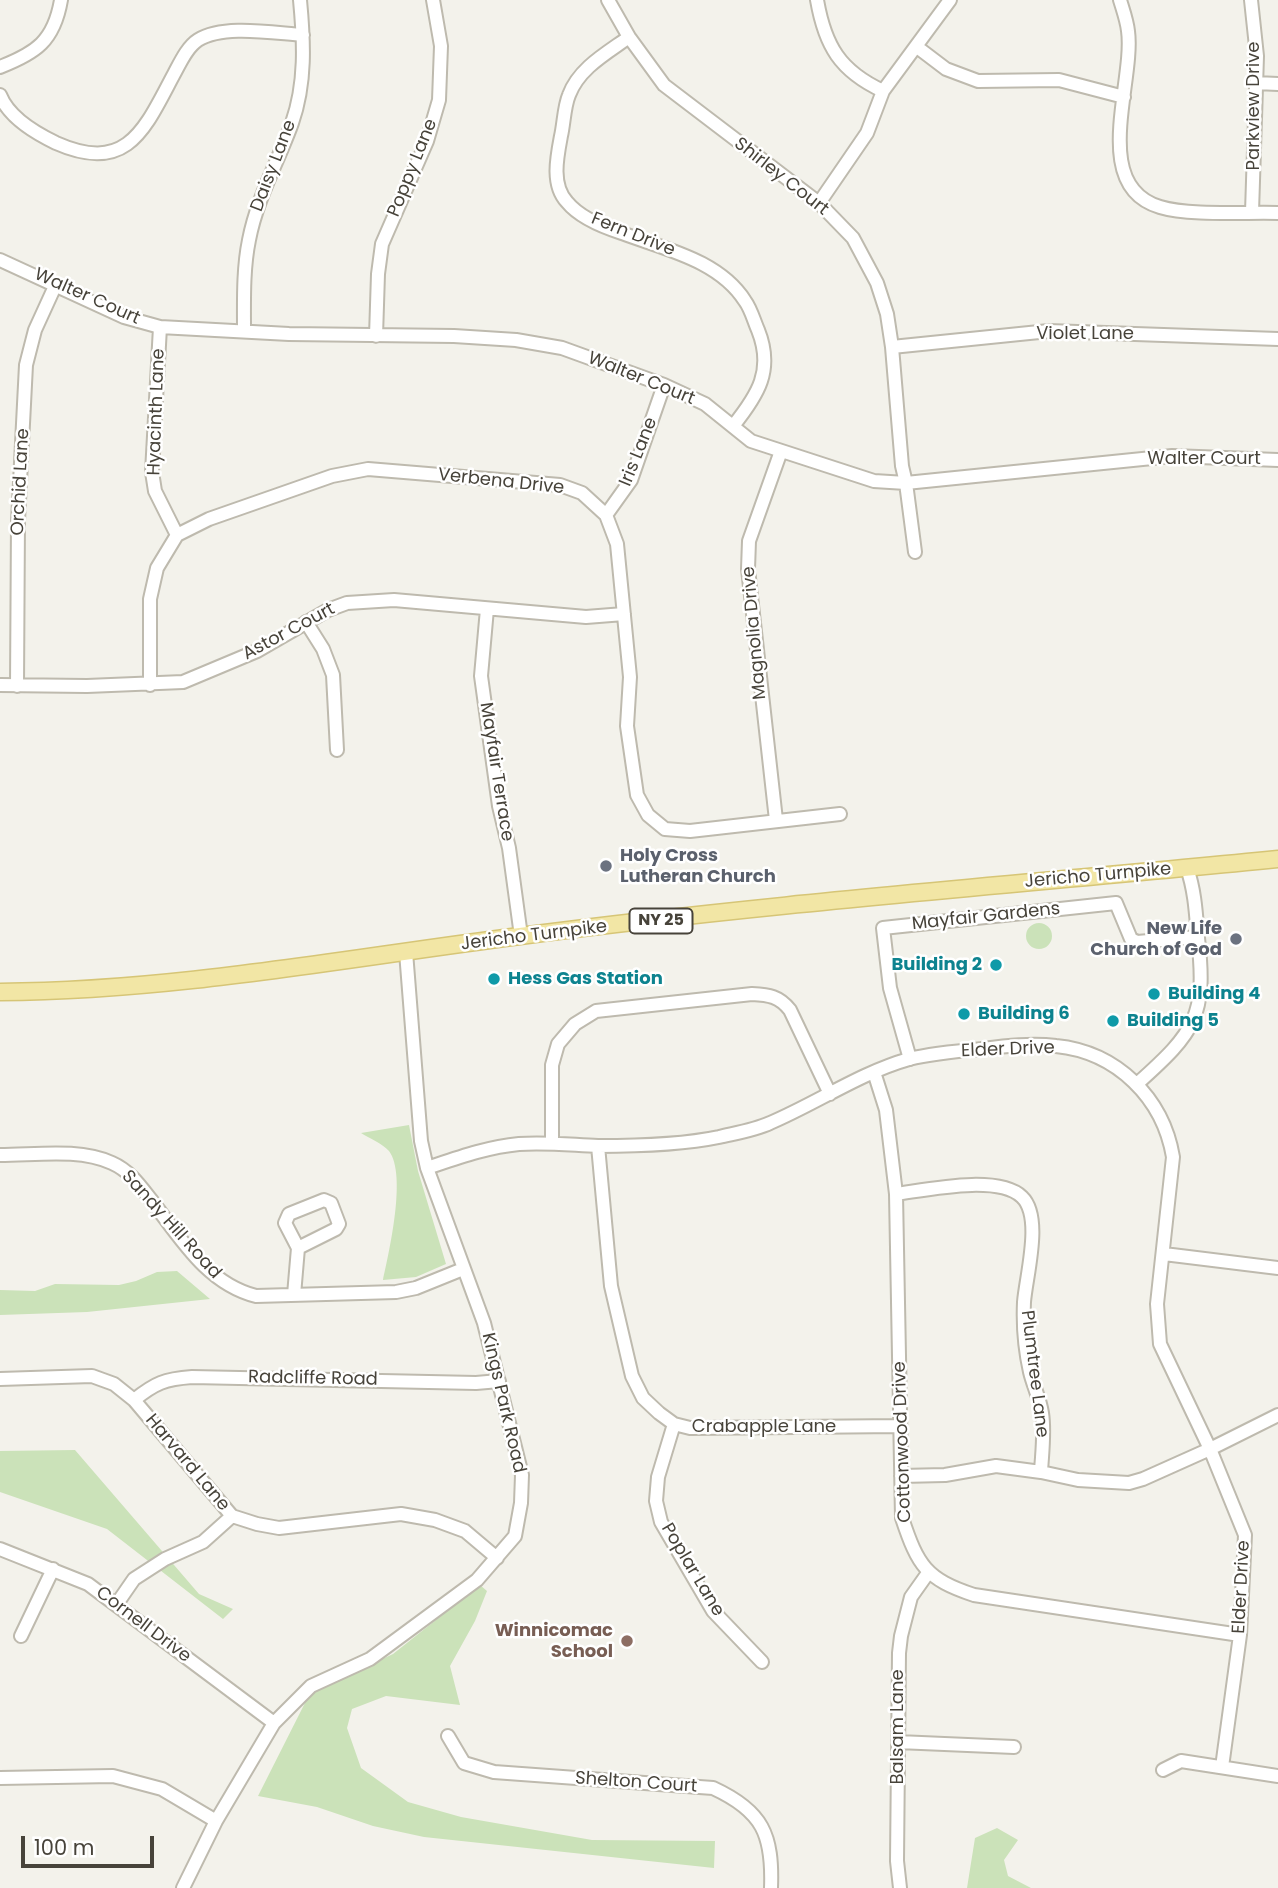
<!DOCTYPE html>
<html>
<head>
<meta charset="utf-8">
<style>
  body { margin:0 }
  #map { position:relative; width:1278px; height:1888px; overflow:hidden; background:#f3f2eb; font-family:Poppins,sans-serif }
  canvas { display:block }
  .scale { position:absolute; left:21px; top:1836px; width:133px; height:32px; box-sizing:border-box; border:4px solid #47433a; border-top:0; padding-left:9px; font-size:21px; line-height:24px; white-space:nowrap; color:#47433a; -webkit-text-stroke:5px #fff; paint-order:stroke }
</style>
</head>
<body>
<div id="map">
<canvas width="1278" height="1888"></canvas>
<div class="scale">100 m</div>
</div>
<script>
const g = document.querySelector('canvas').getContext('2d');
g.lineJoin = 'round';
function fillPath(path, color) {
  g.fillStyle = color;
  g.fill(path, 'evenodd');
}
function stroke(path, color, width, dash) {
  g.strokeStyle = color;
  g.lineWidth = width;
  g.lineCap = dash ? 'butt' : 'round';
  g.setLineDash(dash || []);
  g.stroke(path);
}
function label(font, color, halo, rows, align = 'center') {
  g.font = font + ' Poppins,sans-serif';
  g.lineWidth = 5;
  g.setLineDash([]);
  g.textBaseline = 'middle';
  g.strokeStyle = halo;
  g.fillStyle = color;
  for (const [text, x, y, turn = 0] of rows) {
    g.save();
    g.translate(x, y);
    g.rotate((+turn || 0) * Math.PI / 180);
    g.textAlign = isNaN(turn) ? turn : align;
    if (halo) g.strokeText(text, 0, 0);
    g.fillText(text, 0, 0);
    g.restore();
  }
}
const green = new Path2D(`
  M1026 936a13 13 0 1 1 26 0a13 13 0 1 1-26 0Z
  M 409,1125 L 418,1171 L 446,1264 L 416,1277 L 383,1280 C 389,1252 407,1175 389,1151 C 383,1144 369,1138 361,1133 Z
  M 177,1271 L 210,1299 L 87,1312 L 0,1315 L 0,1290 L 35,1291 L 55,1284 L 119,1285 L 136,1281 L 157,1272 Z
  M 75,1450 L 199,1594 L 233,1609 L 223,1619 L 107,1529 L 0,1492 L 0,1451 Z
  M 480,1585 L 487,1591 L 475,1621 L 450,1666 L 460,1705 L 386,1696 L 352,1709 L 347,1728 L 361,1768 L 408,1802 L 461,1817 L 592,1840 L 715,1841 L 714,1868 L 424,1837 L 373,1826 L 317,1807 L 258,1796 L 310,1693 L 393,1654 Z
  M 997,1828 L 1018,1840 L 1004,1860 L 1008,1876 L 1031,1888 L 967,1888 L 975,1838 Z`);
const minor = new Path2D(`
  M 608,0 L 629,37 L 664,85 L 819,203 L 853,238 L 877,283 L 887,314 L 892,347 L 902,466 L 906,483 L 915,552
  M 817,0 C 825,46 840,71 883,91
  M 1120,0 C 1123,10 1127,21 1128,31 C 1135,82 1089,186 1160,207 C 1189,216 1246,212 1278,213
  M 1251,0 L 1257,56 L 1252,212
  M 629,37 C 607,53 579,68 569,95 C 564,107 564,123 561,136 C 557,157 551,185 567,202 C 580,218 603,227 622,233 C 664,249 719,260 745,301 C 751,309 754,321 758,330 C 774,370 758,395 733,426
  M 917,47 L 946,69 L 978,81 L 1059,80 L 1124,97
  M 0,67 C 36,53 54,41 61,0
  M 1256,83 L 1278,84
  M 0,95 C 9,118 35,133 56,143 C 128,175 145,128 174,74 C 180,63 187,47 198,40 C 223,24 273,33 303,35
  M 819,203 L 867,133 L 883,91 L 950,0
  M 0,260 L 124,317 L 160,327 L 289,334 L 454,336 L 516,340 L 562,348 L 664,385 L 705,404 L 751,441 L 874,481 L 906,483 L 1172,456 L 1278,460
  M 160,327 L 152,472 L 155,491 L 177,535
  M 244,331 C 244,301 243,269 249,240 C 257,198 278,162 292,123 C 306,83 304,42 300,0
  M 376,336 L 378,274 L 382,244 L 427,141 L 439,100 L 441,46 L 433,0
  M 892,347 L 1049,331 L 1278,339
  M 606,515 L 631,480 L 664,385
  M 487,609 L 481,676 L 499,806 L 509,848 L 521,936
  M 306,622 L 323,649 L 333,675 L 337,750
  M 0,685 L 87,686 L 183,682 L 257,651 L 328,610 L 347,603 L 394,600 L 586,617 L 624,614
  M 150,685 L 150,599 L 157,568 L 177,535 L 209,519 L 332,476 L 368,469 L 560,485 L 582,493 L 606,515 L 617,544 L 630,677 L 627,726 L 637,795 L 648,815 L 665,829 L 690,831 L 840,814
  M 17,686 L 18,521 L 26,365 L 35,330 L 56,284
  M 776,820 L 748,569 L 749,541 L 781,451
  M 910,1059 L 890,988 L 883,928 L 1116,903 L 1131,939 L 1137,942 L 1198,937
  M 874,1072 L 886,1110 L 896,1194 L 902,1518 C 918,1566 926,1579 974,1595 L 1240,1635
  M 1138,1083 C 1195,1032 1207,1016 1198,938 C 1196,914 1195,891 1187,868
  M 552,1143 L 552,1065 L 558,1044 L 575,1024 L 596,1011 L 752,994 C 769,995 779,996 790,1010 L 830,1094
  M 598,1146 L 611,1286 L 632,1376 L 643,1398 L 659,1413 L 674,1424 L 690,1428 L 900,1426
  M 0,1155 C 36,1155 79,1148 112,1163 C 128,1170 138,1183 148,1196 C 179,1235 205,1283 256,1296 L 396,1292 L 416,1288 L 463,1269
  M 427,1168 C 457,1158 487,1147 519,1144 C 545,1142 572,1145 598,1146 C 637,1146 681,1145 719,1137 C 736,1133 755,1130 770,1123 C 817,1103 860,1073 909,1059 C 933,1053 958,1051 982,1049 C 1006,1046 1032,1043 1056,1046 C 1117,1052 1163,1098 1173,1157 L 1157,1304 L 1160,1344 L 1210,1449 L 1245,1535 L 1240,1635 L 1222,1767
  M 896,1194 C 926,1190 998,1174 1022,1197 C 1043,1217 1026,1276 1024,1302 C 1023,1324 1025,1350 1030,1372 C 1033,1385 1040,1399 1042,1413 C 1045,1432 1042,1453 1041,1472
  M 1164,1254 L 1278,1268
  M 294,1295 L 298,1248 L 336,1229 L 339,1224 L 331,1203 L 324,1200 L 289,1214 L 285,1223 L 298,1248
  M 0,1379 L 92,1376 L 114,1384 L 134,1400 L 232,1516 L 257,1524 L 279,1528 L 401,1514 L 435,1520 L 465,1531 L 497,1558
  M 134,1400 C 155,1383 165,1379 192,1377 L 476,1383 L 499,1381
  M 674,1424 L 658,1477 L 656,1501 L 661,1522 L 713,1611 L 762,1662
  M 901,1476 L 945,1475 L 996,1466 L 1041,1472 L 1078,1480 L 1129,1483 L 1143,1479 L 1210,1449 L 1278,1415
  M 0,1549 L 88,1584 L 274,1723
  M 116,1605 L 134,1579 L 165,1559 L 203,1542 L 232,1516
  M 21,1636 L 53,1569
  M 448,1736 L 464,1763 L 494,1772 L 713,1788 C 763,1811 773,1835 771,1888
  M 898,1742 L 1014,1747
  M 1163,1770 L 1181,1761 L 1278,1776
  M 0,1778 L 113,1776 L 162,1789 L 216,1821
  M 183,1888 L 216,1821 L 274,1723 L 311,1686 L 370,1659 L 477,1580 L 515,1536 L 521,1503 L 522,1475 L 484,1323 L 427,1168 L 421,1141 L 406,952
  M 900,1888 L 897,1861 L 899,1653 L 901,1636 L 911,1597 L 928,1573`);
const major = new Path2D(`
  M 0,992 C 174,991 347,958 520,936 C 772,903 1025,884 1278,859`);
const markers = [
  [606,866,7,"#6b7280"],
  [1236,939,7,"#6b7280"],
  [996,965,7,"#0f9aa8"],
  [494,979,7,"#0f9aa8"],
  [1154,994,7,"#0f9aa8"],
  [964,1014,7,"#0f9aa8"],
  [1113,1021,7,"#0f9aa8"],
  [627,1641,7,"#8d6e63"]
];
const shields = [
  [661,921,63]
];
const shieldNames = [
  ["NY 25",661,921]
];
const streetNames = [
  ["Parkview Drive",1254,106,-90],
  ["Daisy Lane",274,166,-69],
  ["Poppy Lane",413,168,-68],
  ["Shirley Court",781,177,38],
  ["Fern Drive",633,235,22],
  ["Walter Court",87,297,24],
  ["Violet Lane",1085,334],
  ["Walter Court",641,379,22],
  ["Hyacinth Lane",157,412,-88],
  ["Iris Lane",639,452,-68],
  ["Walter Court",1204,459],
  ["Orchid Lane",21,482,-87],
  ["Verbena Drive",501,482,6],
  ["Astor Court",289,632,-28],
  ["Magnolia Drive",755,633,-95],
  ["Mayfair Terrace",496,772,81],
  ["Jericho Turnpike",1098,876,-5],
  ["Mayfair Gardens",986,917,-6],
  ["Jericho Turnpike",534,936,-7],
  ["Elder Drive",1008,1050,-2],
  ["Sandy Hill Road",171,1225,48],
  ["Plumtree Lane",1034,1374,83],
  ["Radcliffe Road",313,1379,1],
  ["Kings Park Road",503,1403,77],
  ["Crabapple Lane",764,1427],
  ["Cottonwood Drive",903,1442,-92],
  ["Harvard Lane",187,1463,50],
  ["Poplar Lane",692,1570,59],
  ["Elder Drive",1242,1587,-87],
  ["Cornell Drive",143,1625,37],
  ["Balsam Lane",898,1727,-90],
  ["Shelton Court",636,1783,4]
];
const worshipNames = [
  ["Holy Cross",620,856],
  ["Lutheran Church",620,877],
  ["New Life",1222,929,"right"],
  ["Church of God",1222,950,"right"]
];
const cultureNames = [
  ["Building 2",982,965,"right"],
  ["Hess Gas Station",508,979],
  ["Building 4",1168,994],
  ["Building 6",978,1014],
  ["Building 5",1127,1021]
];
const educationNames = [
  ["Winnicomac",613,1631],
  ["School",613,1652]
];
fillPath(green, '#cbe2b9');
stroke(minor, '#bebaae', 16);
stroke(major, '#d6c576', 19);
stroke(minor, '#fff', 12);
stroke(major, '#f2e6a5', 16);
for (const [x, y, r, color] of markers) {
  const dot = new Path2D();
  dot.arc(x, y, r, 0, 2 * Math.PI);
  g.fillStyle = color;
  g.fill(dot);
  stroke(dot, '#fff', 2.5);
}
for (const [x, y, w] of shields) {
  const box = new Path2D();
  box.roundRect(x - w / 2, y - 12.5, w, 25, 5);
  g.fillStyle = '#fff';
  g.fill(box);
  stroke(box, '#47433a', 2);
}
label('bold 16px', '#47433a', null, shieldNames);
label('18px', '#47433a', '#fff', streetNames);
label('bold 18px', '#5b616d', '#fff', worshipNames, 'left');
label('bold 18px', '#0d838f', '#fff', cultureNames, 'left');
label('bold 18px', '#785e54', '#fff', educationNames, 'right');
</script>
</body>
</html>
